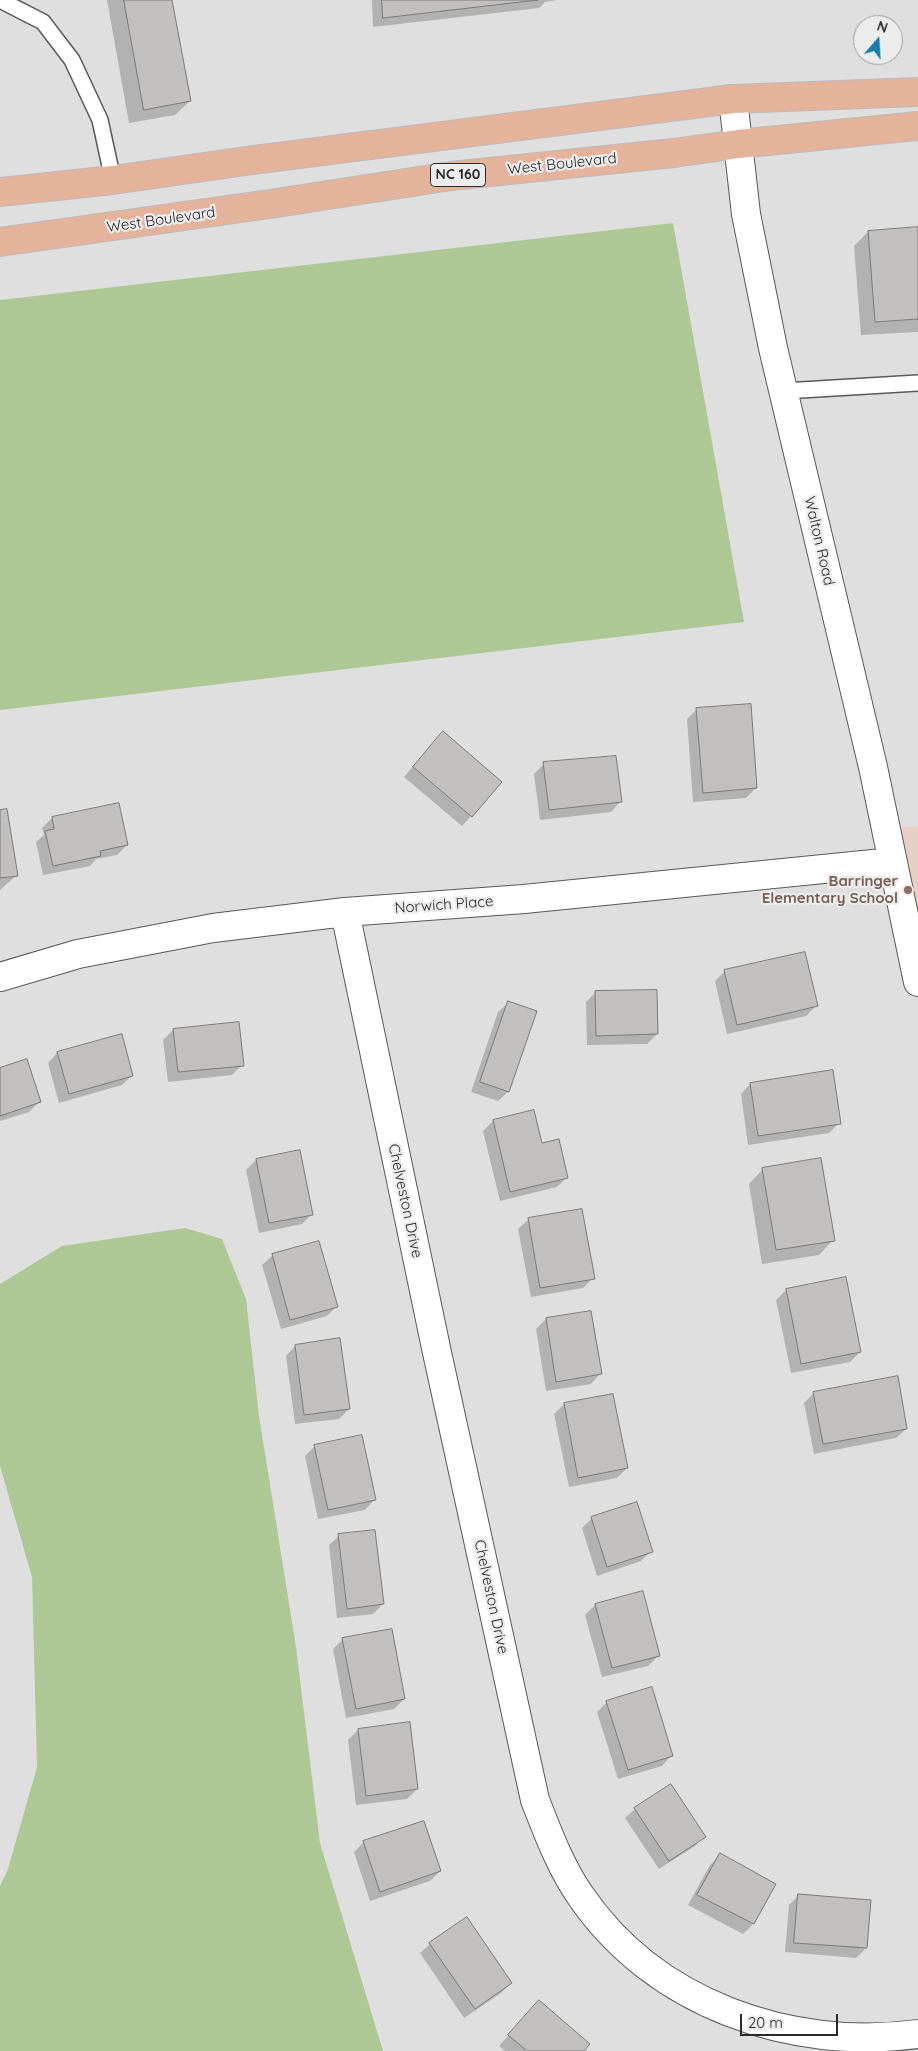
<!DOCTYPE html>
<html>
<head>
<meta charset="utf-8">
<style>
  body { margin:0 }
  #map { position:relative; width:918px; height:2051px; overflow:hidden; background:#dfdfe0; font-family:Quicksand,sans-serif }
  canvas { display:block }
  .north { position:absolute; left:853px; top:15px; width:50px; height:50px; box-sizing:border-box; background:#ececed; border:1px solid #9e9e9f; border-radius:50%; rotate:19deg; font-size:14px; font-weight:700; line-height:20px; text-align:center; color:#29292a }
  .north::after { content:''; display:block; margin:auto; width:18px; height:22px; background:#157da7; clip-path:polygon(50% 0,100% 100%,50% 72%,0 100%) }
  .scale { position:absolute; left:740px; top:2014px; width:98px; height:22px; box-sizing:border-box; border:2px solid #29292a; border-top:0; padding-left:6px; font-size:15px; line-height:18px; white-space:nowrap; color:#29292a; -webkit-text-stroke:4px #ececed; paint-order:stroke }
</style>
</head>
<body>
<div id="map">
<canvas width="918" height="2051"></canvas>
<div class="north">N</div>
<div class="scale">20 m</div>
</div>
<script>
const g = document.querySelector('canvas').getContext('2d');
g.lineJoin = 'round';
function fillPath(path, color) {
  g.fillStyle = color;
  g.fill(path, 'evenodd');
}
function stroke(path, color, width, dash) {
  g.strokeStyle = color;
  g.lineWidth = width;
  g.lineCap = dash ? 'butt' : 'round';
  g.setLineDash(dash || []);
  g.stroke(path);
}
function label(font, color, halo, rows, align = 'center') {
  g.font = font + ' Quicksand,sans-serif';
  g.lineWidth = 4.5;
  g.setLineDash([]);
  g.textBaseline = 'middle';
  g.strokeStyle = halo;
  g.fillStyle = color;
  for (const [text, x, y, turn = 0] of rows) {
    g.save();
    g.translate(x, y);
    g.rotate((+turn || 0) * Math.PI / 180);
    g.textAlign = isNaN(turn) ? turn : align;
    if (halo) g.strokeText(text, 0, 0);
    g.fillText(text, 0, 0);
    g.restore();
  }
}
const education = new Path2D(`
  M 918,826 L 918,984 L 886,829 Z`);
const green = new Path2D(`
  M 673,223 L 744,622 L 0,710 L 0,300 Z
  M 185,1228 L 222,1239 L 246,1299 L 259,1416 L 296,1647 L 320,1843 L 383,2051 L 0,2051 L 0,1886 L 8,1869 L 37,1767 L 32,1577 L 0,1466 L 0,1284 L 62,1246 Z`);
const shadow = new Path2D(`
  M 107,0 L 171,0 L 190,101 L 175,115 L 129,123 Z
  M 372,0 L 557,0 L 545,2 L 539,8 L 373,27 Z
  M 918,229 L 918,332 L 861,335 L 854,246 L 868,232 Z
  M 697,709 L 756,788 L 746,798 L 693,802 L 687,719 Z
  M 433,743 L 471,816 L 462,826 L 404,777 Z
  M 544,764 L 620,802 L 611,812 L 540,820 L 534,774 Z
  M 0,812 L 17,875 L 0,890 Z
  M 52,818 L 127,845 L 117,855 L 96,859 L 90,866 L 43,875 L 36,842 L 44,835 L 42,828 Z
  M 725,971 L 816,1006 L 806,1016 L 727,1034 L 715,981 Z
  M 595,993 L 657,1034 L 647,1044 L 587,1045 L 586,1002 Z
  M 508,1003 L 535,1012 L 508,1092 L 498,1101 L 471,1092 L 498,1012 Z
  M 173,1030 L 242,1065 L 232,1075 L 168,1082 L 163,1040 Z
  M 57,1053 L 132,1075 L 122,1085 L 59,1103 L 48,1063 Z
  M 0,1069 L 39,1102 L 29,1112 L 0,1121 Z
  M 750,1084 L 839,1123 L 829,1133 L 748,1145 L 741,1094 Z
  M 533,1112 L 541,1145 L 567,1177 L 557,1187 L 500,1201 L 483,1131 L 493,1121 Z
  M 256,1160 L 312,1214 L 302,1224 L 259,1233 L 246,1170 Z
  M 763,1169 L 833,1240 L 819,1255 L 762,1264 L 749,1184 Z
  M 581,1210 L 593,1278 L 583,1288 L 531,1297 L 518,1229 L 528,1220 Z
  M 318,1242 L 337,1306 L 327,1316 L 281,1329 L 262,1265 L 272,1256 Z
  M 786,1290 L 860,1352 L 850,1362 L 791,1373 L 776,1300 Z
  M 590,1312 L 600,1374 L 591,1384 L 546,1391 L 536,1329 L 546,1319 Z
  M 295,1346 L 349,1409 L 339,1419 L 295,1424 L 286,1356 Z
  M 814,1393 L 906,1429 L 896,1438 L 814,1454 L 804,1403 Z
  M 612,1395 L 627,1468 L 617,1478 L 569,1487 L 554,1414 L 564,1404 Z
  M 315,1446 L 374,1500 L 365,1510 L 318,1519 L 305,1456 Z
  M 592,1518 L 651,1551 L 641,1561 L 597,1576 L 582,1528 Z
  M 339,1536 L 383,1604 L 373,1614 L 337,1618 L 329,1545 Z
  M 642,1593 L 658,1656 L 648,1666 L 602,1677 L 585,1615 L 595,1605 Z
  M 343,1639 L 404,1699 L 394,1709 L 346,1718 L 333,1649 Z
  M 607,1702 L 671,1756 L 662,1766 L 618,1779 L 597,1712 Z
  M 358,1730 L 417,1789 L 407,1799 L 356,1805 L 348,1740 Z
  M 635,1809 L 704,1836 L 695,1846 L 659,1869 L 625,1818 Z
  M 364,1842 L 440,1871 L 430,1881 L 370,1901 L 354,1852 Z
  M 720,1855 L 774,1884 L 753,1924 L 743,1934 L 688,1905 L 710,1865 Z
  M 799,1895 L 866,1948 L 856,1958 L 785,1952 L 789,1905 Z
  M 430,1944 L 511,1983 L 501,1993 L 464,2018 L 420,1953 Z
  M 529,2012 L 583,2051 L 505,2051 L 499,2046 Z`);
const building = new Path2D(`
  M 124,0 L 172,0 L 191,101 L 144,110 Z
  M 382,0 L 538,0 L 383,18 Z
  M 918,227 L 918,319 L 875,322 L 868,231 Z
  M 751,704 L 757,788 L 703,793 L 696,708 Z
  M 443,731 L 502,782 L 472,817 L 413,767 Z
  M 616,756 L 622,802 L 549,810 L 543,762 Z
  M 119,803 L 128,845 L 100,851 L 101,856 L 53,866 L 45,831 L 54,829 L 52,817 Z
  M 7,809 L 18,876 L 0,878 L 0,810 Z
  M 805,952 L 818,1006 L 737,1025 L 724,970 Z
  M 657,990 L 658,1034 L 596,1036 L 595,991 Z
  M 508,1001 L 537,1011 L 509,1092 L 480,1082 Z
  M 239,1022 L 244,1066 L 178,1072 L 173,1029 Z
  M 122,1034 L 133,1076 L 69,1094 L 57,1052 Z
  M 27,1059 L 41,1102 L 0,1116 L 0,1068 Z
  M 833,1070 L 841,1124 L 758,1136 L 750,1083 Z
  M 534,1110 L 542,1143 L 559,1139 L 568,1178 L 510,1192 L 493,1120 Z
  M 300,1150 L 313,1215 L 269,1223 L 256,1159 Z
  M 821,1158 L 835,1241 L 776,1250 L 762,1168 Z
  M 582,1209 L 595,1279 L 540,1288 L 528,1218 Z
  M 319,1241 L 338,1307 L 290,1320 L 272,1254 Z
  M 846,1277 L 861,1352 L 801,1364 L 786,1289 Z
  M 591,1311 L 602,1374 L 556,1382 L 546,1318 Z
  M 340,1338 L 350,1409 L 304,1415 L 295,1345 Z
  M 898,1376 L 907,1429 L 823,1444 L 813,1392 Z
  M 613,1394 L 628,1468 L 578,1478 L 564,1403 Z
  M 362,1435 L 376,1500 L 328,1510 L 314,1445 Z
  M 637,1502 L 653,1552 L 607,1567 L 591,1517 Z
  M 375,1530 L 384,1604 L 347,1609 L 338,1534 Z
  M 643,1591 L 660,1656 L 612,1668 L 595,1604 Z
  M 392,1629 L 405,1699 L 356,1709 L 342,1638 Z
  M 652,1687 L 673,1756 L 628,1770 L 606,1701 Z
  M 410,1722 L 418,1789 L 366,1796 L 358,1729 Z
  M 671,1784 L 706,1837 L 669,1861 L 634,1808 Z
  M 424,1821 L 441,1871 L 380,1892 L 363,1841 Z
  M 720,1853 L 776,1884 L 754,1924 L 697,1895 Z
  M 798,1894 L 871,1900 L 867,1948 L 794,1943 Z
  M 467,1917 L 512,1983 L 475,2009 L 429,1943 Z
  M 539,2000 L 590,2044 L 584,2051 L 527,2051 L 508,2035 Z`);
const lane = new Path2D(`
  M 0,0 L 43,22 L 72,60 L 100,120 L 113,180
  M 784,391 L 918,383`);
const street = new Path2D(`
  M 733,99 L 746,214 L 773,348 L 873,767 L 918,982
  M 345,912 L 436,1348 L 535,1800 C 548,1833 560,1866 580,1895 C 654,2004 790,2051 918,2034
  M 0,977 L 78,954 L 213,928 L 345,912 L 524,899 L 893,862`);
const primary = new Path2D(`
  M 0,192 L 113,180 L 253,160 L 733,99 L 918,92
  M 0,242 L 270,204 L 451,176 L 674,153 L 738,144 L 918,126`);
const markers = [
  [908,890,5,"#8d6e63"]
];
const shields = [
  [458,175,55]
];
const shieldNames = [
  ["NC 160",458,175]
];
const streetNames = [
  ["West Boulevard",562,164,-6],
  ["West Boulevard",161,220,-8],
  ["Walton Road",819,541,77],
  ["Norwich Place",444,905,-4],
  ["Chelveston Drive",405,1201,78],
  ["Chelveston Drive",491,1597,78]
];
const educationNames = [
  ["Barringer",898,881],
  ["Elementary School",898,898]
];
fillPath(education, '#e7d0c4');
fillPath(green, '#adc894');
fillPath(shadow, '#0003');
fillPath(building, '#c1c0bf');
stroke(building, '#7b7a79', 1);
stroke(lane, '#59595a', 18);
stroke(street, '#59595a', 30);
stroke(primary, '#bbb', 30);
stroke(lane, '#fff', 15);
stroke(street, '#fff', 28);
stroke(primary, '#e5b29c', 28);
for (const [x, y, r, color] of markers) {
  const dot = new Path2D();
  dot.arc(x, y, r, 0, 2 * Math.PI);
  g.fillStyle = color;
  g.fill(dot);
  stroke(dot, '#ececed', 2);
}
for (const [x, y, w] of shields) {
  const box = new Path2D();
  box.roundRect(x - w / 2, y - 11.5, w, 23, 4);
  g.fillStyle = '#ececed';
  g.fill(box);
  stroke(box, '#29292a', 1);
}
label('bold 14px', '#29292a', null, shieldNames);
label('15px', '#29292a', '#ececed', streetNames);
label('bold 15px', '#785e54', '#ececed', educationNames, 'right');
</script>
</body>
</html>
